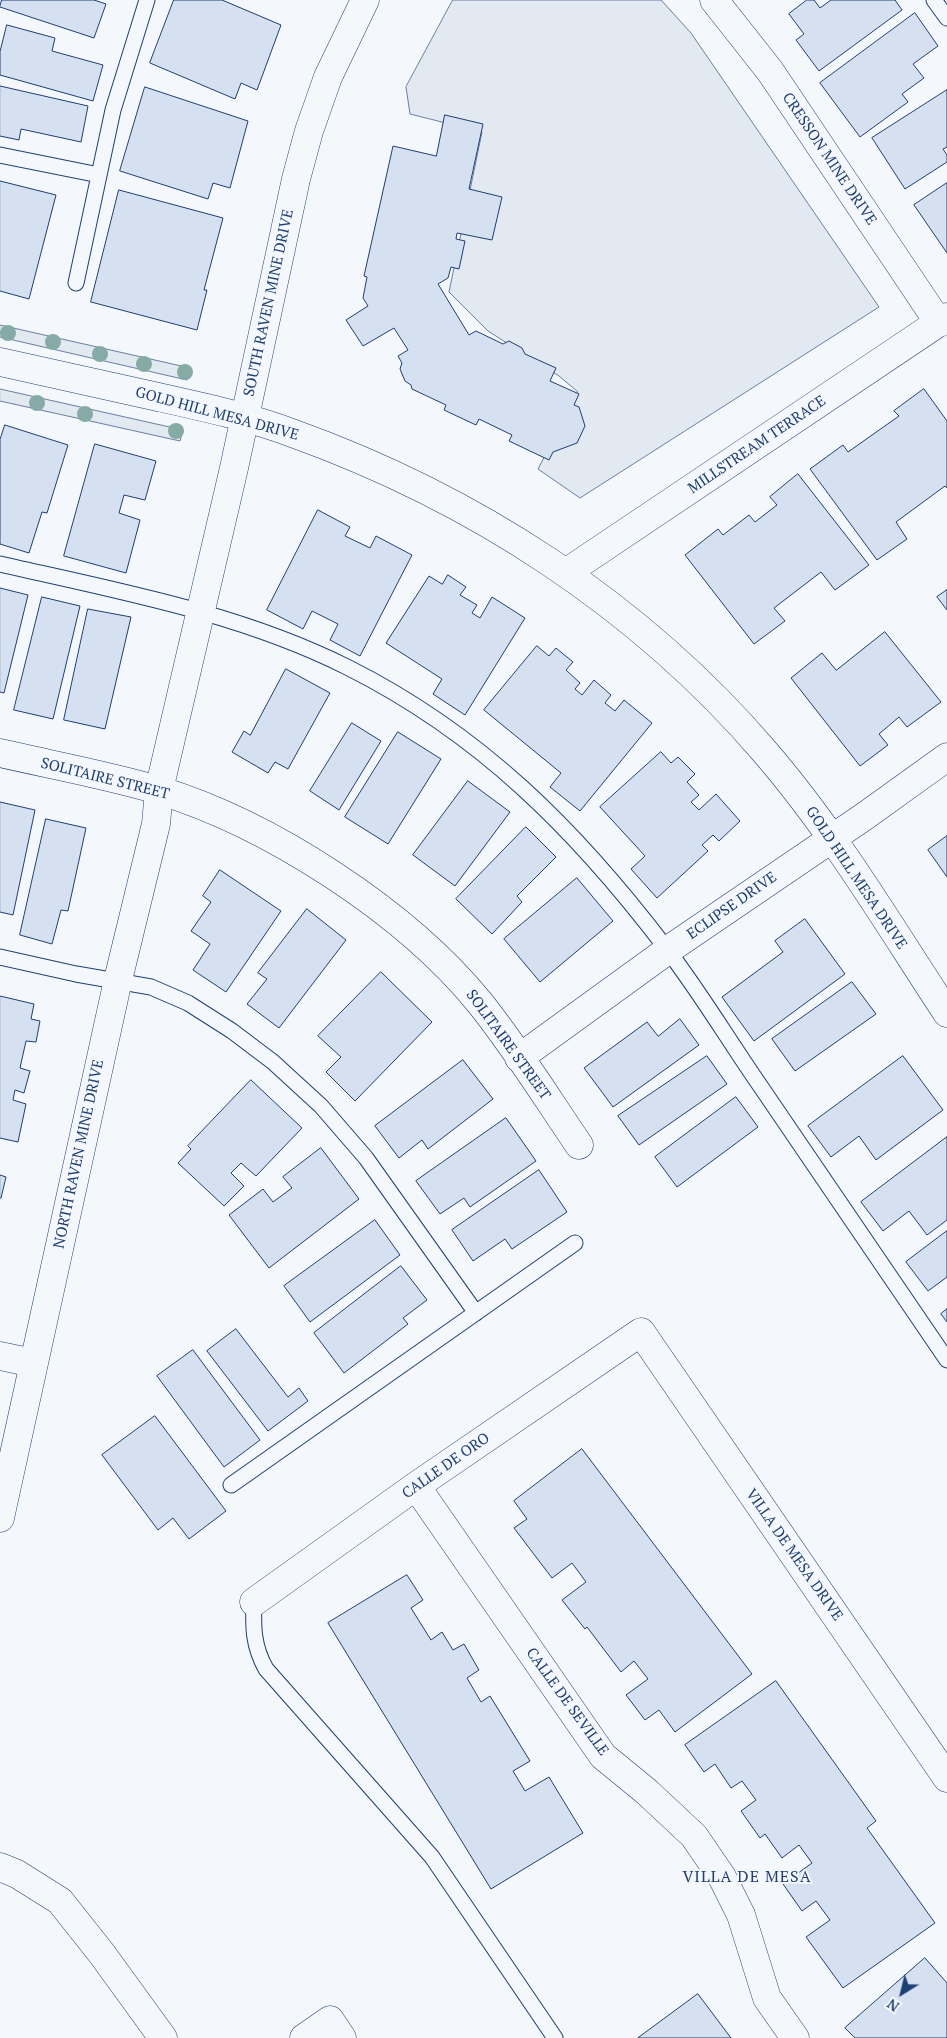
<!DOCTYPE html>
<html>
<head>
<meta charset="utf-8">
<style>
  body { margin:0 }
  #map { position:relative; width:947px; height:2038px; overflow:hidden; background:#f4f7fb; font-family:"PT Serif",serif }
  canvas { display:block }
  .north { position:absolute; left:877px; top:1968px; width:50px; height:50px; -webkit-text-stroke:4px #f4f7fb; paint-order:stroke; rotate:216deg; font-size:14px; font-weight:700; line-height:20px; text-align:center; color:#1d3f73 }
  .north::after { content:''; display:block; margin:auto; width:18px; height:22px; background:#1d3f73; clip-path:polygon(50% 0,100% 100%,50% 72%,0 100%) }
</style>
</head>
<body>
<div id="map">
<canvas width="947" height="2038"></canvas>
<div class="north">N</div>
</div>
<script>
const g = document.querySelector('canvas').getContext('2d');
g.lineJoin = 'round';
function fillPath(path, color) {
  g.fillStyle = color;
  g.fill(path, 'evenodd');
}
function stroke(path, color, width, dash) {
  g.strokeStyle = color;
  g.lineWidth = width;
  g.lineCap = dash ? 'butt' : 'round';
  g.setLineDash(dash || []);
  g.stroke(path);
}
function label(font, color, halo, rows, align = 'center') {
  g.font = font + ' "PT Serif",serif';
  g.lineWidth = 4;
  g.setLineDash([]);
  g.textBaseline = 'middle';
  g.strokeStyle = halo;
  g.fillStyle = color;
  for (const [text, x, y, turn = 0] of rows) {
    g.save();
    g.translate(x, y);
    g.rotate((+turn || 0) * Math.PI / 180);
    g.textAlign = isNaN(turn) ? turn : align;
    if (halo) g.strokeText(text, 0, 0);
    g.fillText(text, 0, 0);
    g.restore();
  }
}
const green = new Path2D(`
  M 453,0 L 661,0 L 691,33 L 879,307 L 580,498 L 538,469 L 578,392 L 559,376 L 488,331 L 449,292 L 482,132 L 410,114 L 406,87 Z
  M 0,325 L 190,368 L 187,380 L 0,337 Z
  M 0,389 L 183,430 L 180,441 L 0,401 Z`);
const building = new Path2D(`
  M 2,0 L 94,0 L 106,4 L 94,38 L 0,7 Z
  M 174,0 L 222,0 L 281,25 L 257,90 L 241,83 L 235,99 L 150,63 Z
  M 807,0 L 814,0 L 820,8 L 831,0 L 895,0 L 902,10 L 819,71 L 796,40 L 804,34 L 789,14 Z
  M 915,13 L 938,46 L 913,64 L 924,78 L 902,94 L 908,102 L 860,137 L 820,83 Z
  M 7,25 L 55,38 L 52,51 L 103,65 L 93,101 L 0,75 L 0,52 Z
  M 0,86 L 88,106 L 81,142 L 21,129 L 19,140 L 0,136 Z
  M 145,87 L 248,121 L 230,188 L 213,183 L 208,199 L 120,171 Z
  M 947,90 L 947,147 L 943,149 L 947,155 L 947,162 L 905,189 L 872,138 Z
  M 445,115 L 483,124 L 469,189 L 502,197 L 492,240 L 457,233 L 456,239 L 465,241 L 459,269 L 451,267 L 448,278 L 438,284 L 469,335 L 476,331 L 503,344 L 509,341 L 522,348 L 525,354 L 556,368 L 550,381 L 579,394 L 574,405 L 579,407 L 585,426 L 577,443 L 553,452 L 549,460 L 509,441 L 512,435 L 479,419 L 476,425 L 444,410 L 446,405 L 412,389 L 411,385 L 405,381 L 400,369 L 402,363 L 398,356 L 408,350 L 394,328 L 363,346 L 346,320 L 368,306 L 363,298 L 367,277 L 364,276 L 393,146 L 436,156 Z
  M 0,181 L 56,195 L 29,299 L 0,291 Z
  M 947,183 L 947,253 L 914,205 Z
  M 119,190 L 223,218 L 204,290 L 207,290 L 197,330 L 91,302 Z
  M 924,389 L 947,421 L 947,488 L 945,486 L 896,522 L 907,539 L 877,560 L 810,469 L 843,445 L 848,452 L 899,416 L 894,411 Z
  M 5,425 L 68,445 L 47,513 L 42,512 L 29,553 L 0,544 L 0,440 Z
  M 95,444 L 156,461 L 145,500 L 124,495 L 119,513 L 140,520 L 126,573 L 64,556 Z
  M 798,474 L 869,565 L 835,590 L 821,572 L 774,608 L 785,621 L 754,644 L 685,555 L 718,529 L 723,535 L 749,515 L 755,522 L 777,505 L 770,497 Z
  M 318,510 L 350,527 L 345,536 L 370,548 L 376,536 L 412,555 L 360,656 L 330,640 L 338,624 L 312,611 L 303,629 L 267,610 Z
  M 448,575 L 466,587 L 460,595 L 477,605 L 472,613 L 480,618 L 492,597 L 525,618 L 465,715 L 433,694 L 442,679 L 386,643 L 429,576 L 442,584 Z
  M 0,588 L 28,595 L 4,693 L 0,692 Z
  M 947,590 L 947,610 L 937,597 Z
  M 42,597 L 80,606 L 53,719 L 14,710 Z
  M 88,609 L 131,617 L 105,729 L 64,720 Z
  M 885,632 L 941,702 L 907,727 L 899,717 L 879,734 L 888,745 L 860,766 L 791,678 L 822,653 L 836,670 Z
  M 537,646 L 549,656 L 556,648 L 573,662 L 566,670 L 580,683 L 575,689 L 582,695 L 594,680 L 611,695 L 605,703 L 615,711 L 624,700 L 652,723 L 580,811 L 550,787 L 561,773 L 484,710 Z
  M 286,669 L 330,693 L 288,769 L 275,762 L 268,773 L 232,752 L 244,731 L 250,735 Z
  M 352,723 L 381,741 L 339,810 L 310,791 Z
  M 398,732 L 441,759 L 388,844 L 345,817 Z
  M 661,752 L 671,763 L 678,757 L 695,774 L 687,782 L 699,795 L 691,802 L 699,810 L 716,794 L 740,821 L 719,841 L 713,835 L 702,845 L 708,851 L 657,898 L 631,869 L 645,856 L 600,807 Z
  M 468,781 L 510,812 L 455,886 L 413,855 Z
  M 0,802 L 35,810 L 13,915 L 0,912 Z
  M 46,819 L 86,828 L 68,911 L 61,910 L 52,944 L 20,935 Z
  M 526,827 L 556,857 L 517,896 L 522,902 L 492,934 L 456,899 Z
  M 947,836 L 947,877 L 928,850 Z
  M 220,870 L 281,911 L 226,992 L 193,970 L 210,944 L 191,931 L 211,902 L 203,896 Z
  M 577,878 L 613,921 L 540,982 L 504,939 Z
  M 307,909 L 346,940 L 279,1028 L 247,1004 L 267,979 L 258,973 Z
  M 805,919 L 845,974 L 754,1041 L 722,997 L 783,952 L 775,941 Z
  M 381,972 L 432,1022 L 355,1101 L 326,1072 L 341,1057 L 318,1036 Z
  M 852,982 L 876,1014 L 795,1071 L 772,1039 Z
  M 0,996 L 34,1004 L 31,1019 L 40,1021 L 36,1042 L 26,1041 L 20,1068 L 30,1071 L 24,1093 L 15,1090 L 13,1100 L 26,1104 L 18,1142 L 0,1138 Z
  M 680,1019 L 699,1045 L 613,1107 L 584,1068 L 647,1022 L 658,1036 Z
  M 707,1056 L 727,1084 L 639,1145 L 618,1116 Z
  M 903,1056 L 943,1110 L 876,1160 L 859,1136 L 831,1157 L 808,1126 Z
  M 463,1060 L 493,1099 L 428,1149 L 422,1140 L 399,1158 L 375,1126 Z
  M 251,1080 L 302,1128 L 256,1176 L 241,1163 L 231,1173 L 244,1186 L 224,1206 L 178,1163 L 191,1149 L 188,1146 Z
  M 736,1097 L 758,1127 L 677,1187 L 655,1157 Z
  M 506,1118 L 536,1161 L 470,1207 L 464,1198 L 440,1214 L 416,1181 Z
  M 947,1137 L 947,1220 L 927,1235 L 909,1211 L 883,1231 L 861,1202 Z
  M 321,1148 L 359,1199 L 269,1268 L 229,1215 L 263,1189 L 273,1202 L 292,1188 L 283,1177 Z
  M 539,1170 L 567,1212 L 512,1249 L 505,1239 L 473,1261 L 452,1230 Z
  M 0,1175 L 6,1177 L 1,1198 L 0,1198 Z
  M 375,1220 L 400,1255 L 310,1322 L 284,1286 Z
  M 947,1231 L 947,1277 L 928,1291 L 906,1262 Z
  M 401,1266 L 427,1300 L 403,1318 L 408,1324 L 344,1373 L 314,1333 Z
  M 947,1309 L 947,1322 L 941,1314 Z
  M 236,1329 L 288,1397 L 299,1388 L 308,1401 L 268,1431 L 207,1351 Z
  M 193,1350 L 260,1440 L 224,1467 L 157,1376 Z
  M 155,1416 L 226,1511 L 189,1539 L 173,1518 L 158,1530 L 102,1455 Z
  M 582,1449 L 752,1674 L 675,1732 L 659,1710 L 645,1720 L 626,1695 L 648,1679 L 634,1661 L 621,1672 L 587,1627 L 585,1629 L 562,1600 L 586,1582 L 572,1563 L 552,1578 L 514,1528 L 527,1519 L 514,1501 Z
  M 407,1575 L 423,1600 L 411,1608 L 431,1640 L 442,1632 L 453,1650 L 464,1644 L 479,1670 L 467,1678 L 481,1702 L 490,1696 L 530,1761 L 513,1771 L 525,1791 L 549,1777 L 583,1833 L 491,1889 L 328,1623 Z
  M 776,1681 L 876,1821 L 867,1828 L 935,1923 L 843,1988 L 806,1937 L 830,1920 L 816,1901 L 802,1911 L 783,1884 L 812,1863 L 799,1845 L 782,1858 L 765,1834 L 760,1838 L 741,1811 L 756,1800 L 742,1781 L 731,1788 L 715,1764 L 704,1772 L 685,1745 Z
  M 925,1958 L 947,1983 L 947,2038 L 855,2038 L 845,2028 Z
  M 698,1994 L 731,2038 L 638,2038 Z`);
const service = new Path2D(`
  M 934,0 L 947,18
  M 0,155 L 99,175
  M 76,283 L 113,110 L 147,0
  M 0,564 C 118,591 239,613 347,667 C 481,734 576,830 666,948 C 700,992 729,1041 761,1087 C 823,1178 885,1269 947,1360
  M 0,957 L 76,974 L 151,987 L 188,1003 L 232,1031 L 273,1062 L 321,1106 L 366,1158 L 476,1313
  M 231,1485 L 575,1243
  M 254,1602 C 253,1627 253,1646 266,1669 L 432,1857 L 555,2038`);
const minor = new Path2D(`
  M 714,0 L 770,71 L 939,323
  M 0,362 C 53,374 106,385 158,397 C 203,407 249,417 292,433 C 473,498 639,605 765,752 C 834,832 889,925 947,1013
  M 567,572 L 947,317
  M 0,753 C 52,765 107,775 158,790 C 270,824 406,912 480,1003 C 516,1048 547,1098 579,1145
  M 519,1058 L 668,950 L 865,816 L 947,757
  M 0,1356 L 33,1363
  M 416,1486 L 603,1756 L 647,1792 L 694,1836 L 722,1877 L 741,1915 L 767,1998 L 795,2038
  M 0,1518 L 118,980 L 156,824 L 159,790 L 234,468 L 296,179 L 309,131 L 328,77 L 365,0
  M 254,1602 L 416,1486 L 641,1332 L 947,1778
  M 0,1867 L 17,1874 L 60,1901 L 102,1954 L 163,2038
  M 304,2038 L 330,2020 L 342,2038`);
const trees = [
  [8,333],
  [53,342],
  [100,354],
  [144,364],
  [185,372],
  [37,403],
  [85,414],
  [176,431]
];
const streetNames = [
  ["CRESSON MINE DRIVE",829,159,56],
  ["SOUTH RAVEN MINE DRIVE",269,303,-78],
  ["GOLD HILL MESA DRIVE",217,414,15],
  ["MILLSTREAM TERRACE",757,445,-34],
  ["SOLITAIRE STREET",105,779,14],
  ["GOLD HILL MESA DRIVE",856,878,56],
  ["ECLIPSE DRIVE",732,906,-35],
  ["SOLITAIRE STREET",508,1045,54],
  ["NORTH RAVEN MINE DRIVE",79,1154,-78],
  ["CALLE DE ORO",446,1466,-35],
  ["VILLA DE MESA DRIVE",794,1555,55],
  ["CALLE DE SEVILLE",567,1702,54]
];
const neighbourhoodNames = [
  ["VILLA DE MESA",747,1877]
];
fillPath(green, '#e3e9f0');
stroke(green, '#687fa3', 1);
fillPath(building, '#d5e0f0');
stroke(building, '#1d3f73', 1);
stroke(service, '#1d3f73', 17);
stroke(minor, '#1d3f73', 29);
stroke(service, '#f4f7fb', 15);
stroke(minor, '#f4f7fb', 28);
g.fillStyle = '#86aba6';
for (const [x, y] of trees) {
  g.beginPath();
  g.arc(x, y, 8, 0, 2 * Math.PI);
  g.fill();
}
label('15px', '#1d3f73', '#f4f7fb', streetNames);
g.letterSpacing = '1px';
label('16px', '#1d3f73', '#f4f7fb', neighbourhoodNames);
g.letterSpacing = '0px';
</script>
</body>
</html>
